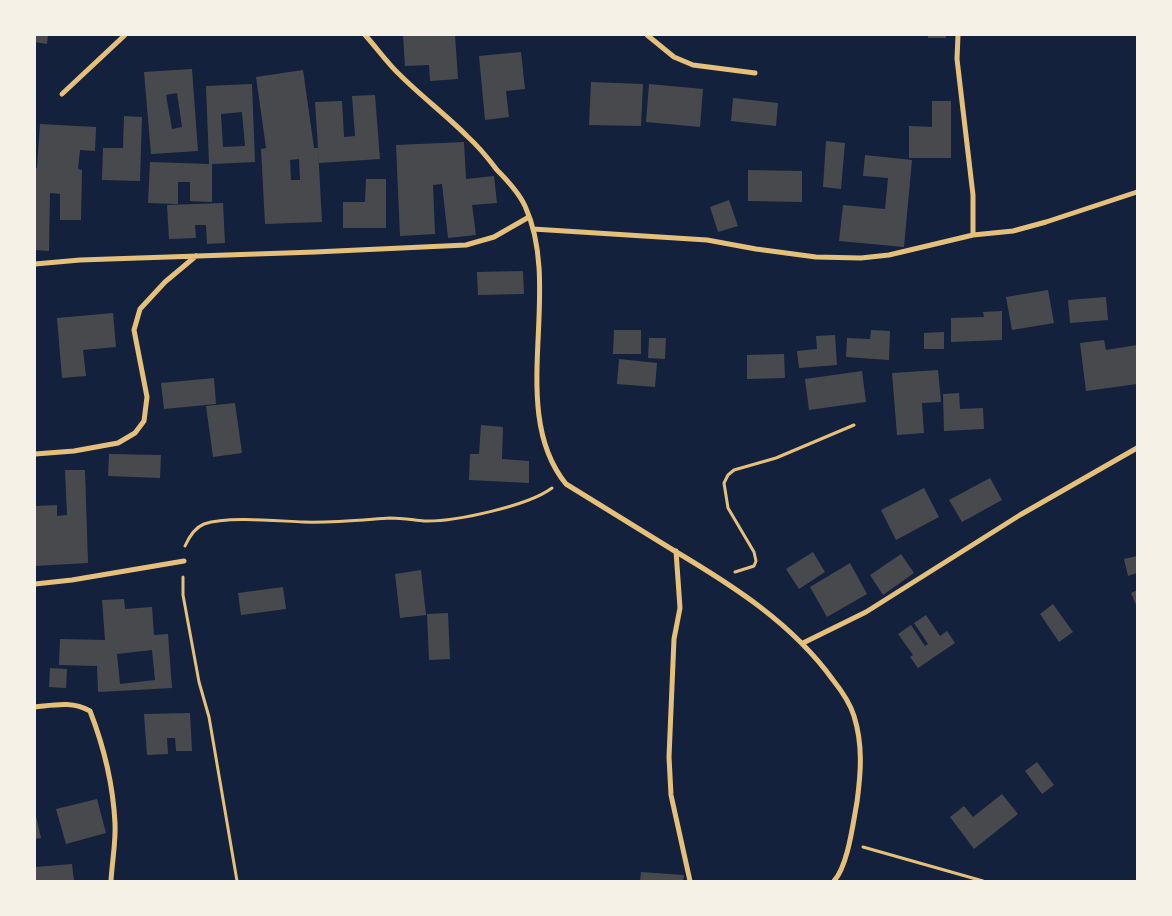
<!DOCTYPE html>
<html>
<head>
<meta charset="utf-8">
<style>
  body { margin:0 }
  #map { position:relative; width:1172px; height:916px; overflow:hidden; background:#14213d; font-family:"Varela Round",sans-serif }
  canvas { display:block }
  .frame { position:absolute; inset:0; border:36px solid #f6f1e7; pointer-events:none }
</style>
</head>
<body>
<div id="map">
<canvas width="1172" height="916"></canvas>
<div class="frame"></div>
</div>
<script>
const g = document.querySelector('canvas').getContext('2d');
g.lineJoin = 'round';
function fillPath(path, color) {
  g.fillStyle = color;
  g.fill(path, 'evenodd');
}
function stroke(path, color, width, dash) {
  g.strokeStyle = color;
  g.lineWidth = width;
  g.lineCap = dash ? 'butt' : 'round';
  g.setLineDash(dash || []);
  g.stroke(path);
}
const building = new Path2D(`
  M 35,35 L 48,35 L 47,44 L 35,42 Z
  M 403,35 L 455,35 L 458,79 L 430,81 L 429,65 L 405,66 Z
  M 928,35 L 946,35 L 946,38 L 928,38 Z
  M 521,52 L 525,89 L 506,91 L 509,117 L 485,120 L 479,56 Z
  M 192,69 L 198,151 L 151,154 L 144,72 ZM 177,93 L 182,127 L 172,129 L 166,95 Z
  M 303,70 L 314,148 L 318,148 L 322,222 L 265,224 L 261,149 L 266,148 L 256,77 ZM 299,159 L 300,180 L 291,180 L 290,160 Z
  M 591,82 L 643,84 L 641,126 L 589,125 Z
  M 252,84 L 255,162 L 212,164 L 212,202 L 190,201 L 190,182 L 178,182 L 178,204 L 148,203 L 150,162 L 209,164 L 206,86 ZM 242,112 L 245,146 L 223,147 L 221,114 Z
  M 649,84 L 703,89 L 700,127 L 646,122 Z
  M 375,95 L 380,159 L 319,163 L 315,102 L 342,101 L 344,137 L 355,136 L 352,96 Z
  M 733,98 L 778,103 L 776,126 L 731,121 Z
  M 932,101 L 951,101 L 951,158 L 909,158 L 909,126 L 932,127 Z
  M 124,116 L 142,117 L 140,181 L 102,180 L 103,148 L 123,148 Z
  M 40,124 L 96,127 L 95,151 L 80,150 L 78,169 L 82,170 L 81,220 L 60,220 L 60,194 L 50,193 L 49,251 L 35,250 L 35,168 L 37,168 Z
  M 826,141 L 845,143 L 841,189 L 823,187 Z
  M 464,142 L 466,179 L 494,176 L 497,203 L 472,205 L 476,235 L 448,238 L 442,184 L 433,185 L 435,234 L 400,236 L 396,145 Z
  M 865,155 L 912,160 L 904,247 L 839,241 L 843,205 L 885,209 L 888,178 L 863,176 Z
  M 748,170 L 802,171 L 802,202 L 748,201 Z
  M 366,179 L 386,179 L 386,228 L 343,228 L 343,202 L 365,202 Z
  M 729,200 L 738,226 L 718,232 L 710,207 Z
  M 223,203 L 225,243 L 207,244 L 206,225 L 195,225 L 196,238 L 169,239 L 167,205 Z
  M 523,271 L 524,294 L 478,295 L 477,272 Z
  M 1048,290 L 1054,323 L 1012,330 L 1006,297 Z
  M 1106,297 L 1108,320 L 1070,323 L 1068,300 Z
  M 1002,311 L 1002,340 L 951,342 L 951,318 L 984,317 L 983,312 Z
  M 113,313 L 116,347 L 83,350 L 86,376 L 62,378 L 57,318 Z
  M 614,330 L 641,330 L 641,354 L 613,354 Z
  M 871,330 L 890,331 L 889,360 L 846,357 L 847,338 L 870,339 Z
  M 944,332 L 944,349 L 924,349 L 924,333 Z
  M 835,335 L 837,365 L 799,368 L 797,351 L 817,349 L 816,336 Z
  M 649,338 L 666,338 L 665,359 L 648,358 Z
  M 1104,340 L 1106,350 L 1137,345 L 1137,384 L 1086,391 L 1080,343 Z
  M 784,354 L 785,378 L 747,379 L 747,355 Z
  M 619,359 L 657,363 L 655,387 L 617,384 Z
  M 938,370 L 941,402 L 922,403 L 924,433 L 897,435 L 892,373 Z
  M 862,371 L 866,402 L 809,410 L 805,379 Z
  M 214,378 L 216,404 L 164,409 L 161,383 Z
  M 959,393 L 960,409 L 983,408 L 984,429 L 944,431 L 943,394 Z
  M 235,403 L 242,453 L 213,457 L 206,406 Z
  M 481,425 L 503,427 L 502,459 L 529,461 L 529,483 L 469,480 L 470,454 L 479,454 Z
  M 109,454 L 161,455 L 160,478 L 108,476 Z
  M 65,470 L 85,470 L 88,563 L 35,566 L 35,506 L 57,505 L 57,516 L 67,515 Z
  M 990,478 L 1002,500 L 962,522 L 949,500 Z
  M 924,488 L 939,517 L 896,540 L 881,510 Z
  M 813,552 L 825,572 L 799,589 L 786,569 Z
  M 901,554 L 914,573 L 883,595 L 870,575 Z
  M 1137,556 L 1137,573 L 1128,576 L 1124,559 Z
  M 850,563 L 867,594 L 827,617 L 810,587 Z
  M 421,570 L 426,615 L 400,618 L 395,574 Z
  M 283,587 L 286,609 L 241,615 L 238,593 Z
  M 1137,590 L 1137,607 L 1131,593 Z
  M 124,599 L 125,609 L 152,607 L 154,635 L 168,634 L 172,688 L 99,692 L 98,691 L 97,666 L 59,665 L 60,639 L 105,640 L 102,600 ZM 152,650 L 155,680 L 120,684 L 117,654 Z
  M 1053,604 L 1073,632 L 1059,642 L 1040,614 Z
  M 448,613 L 450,659 L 429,660 L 427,614 Z
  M 926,615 L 940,636 L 947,631 L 955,643 L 918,668 L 910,657 L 913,655 L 898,634 L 911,625 L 925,646 L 928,644 L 914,623 Z
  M 50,668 L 67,669 L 66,688 L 49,687 Z
  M 190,713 L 192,751 L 176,751 L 175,738 L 167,738 L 168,754 L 147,755 L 144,714 Z
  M 1037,762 L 1054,785 L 1042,794 L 1025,771 Z
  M 1002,794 L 1018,814 L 974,849 L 950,817 L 964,806 L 973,817 Z
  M 97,799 L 106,833 L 66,844 L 56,809 Z
  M 35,812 L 41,838 L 35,839 Z
  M 72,864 L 74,881 L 36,881 L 35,867 Z
  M 641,872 L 684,875 L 683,881 L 640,881 Z`);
const path = new Path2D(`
  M 185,546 C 189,537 194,528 204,524 C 228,516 277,521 303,522 C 332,523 361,520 390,518 C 402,518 413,520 424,521 C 454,522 528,506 552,488
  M 735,572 L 754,566 L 756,561 L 754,552 L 728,508 L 724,483 L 728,475 L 734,470 L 776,458 L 854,425
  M 183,577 L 183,595 L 199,682 L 209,717 L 237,881
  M 863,847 L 983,881`);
const minor = new Path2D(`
  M 365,35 C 377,48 387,63 400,75 C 421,96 446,115 467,136 C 478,146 488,158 497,170 C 507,180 519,193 525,206 C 564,291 506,410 566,484 C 602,506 637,528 673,550 C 732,585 792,623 833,680 C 841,690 850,703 854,716 C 863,745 861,772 857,802 C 853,823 848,866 834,881
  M 647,35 L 674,57 L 693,65 L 755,73
  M 958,35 L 957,59 L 973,195 L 973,235
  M 62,94 L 125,35
  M 533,229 L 707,240 L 756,249 L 816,257 L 861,258 L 889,255 L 973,235 L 1013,231 L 1046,222 L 1137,192
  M 35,264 L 80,260 L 315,252 L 466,245 L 494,237 L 529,217
  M 35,454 L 74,451 L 118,443 L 135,433 L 144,421 L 147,397 L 134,330 L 140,309 L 165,282 L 196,256
  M 676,551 L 680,608 L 674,639 L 669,757 L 671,795 L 690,881
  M 35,584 L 72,580 L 184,561
  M 803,643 L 866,612 L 1020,515 L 1137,448
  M 35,707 C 55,705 72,701 90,711 C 104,747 113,784 115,823 C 116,842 112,862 111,881`);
fillPath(building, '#48494c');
stroke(path, '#e5c07b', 3);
stroke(minor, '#e5c07b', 5);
</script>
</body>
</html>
